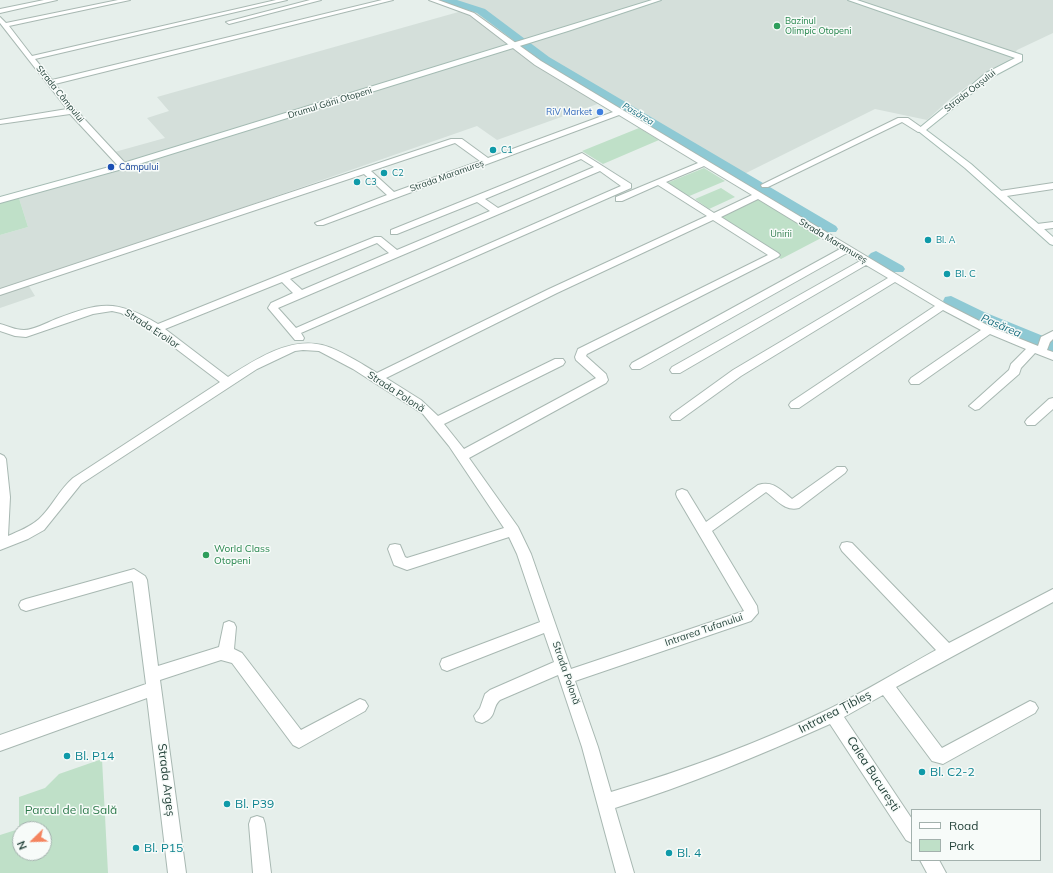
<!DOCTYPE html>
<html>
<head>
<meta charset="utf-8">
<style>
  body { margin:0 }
  #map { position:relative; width:1053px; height:873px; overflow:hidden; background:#e6efeb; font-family:Mulish,sans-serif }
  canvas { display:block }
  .legend { position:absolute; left:911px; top:809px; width:130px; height:52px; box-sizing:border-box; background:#f7fbf9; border:1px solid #a3b1ad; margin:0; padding:5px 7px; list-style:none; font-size:12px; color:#24423a }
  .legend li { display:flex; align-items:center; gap:8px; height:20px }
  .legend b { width:20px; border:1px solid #a3b1ad }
  .north { position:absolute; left:12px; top:821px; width:40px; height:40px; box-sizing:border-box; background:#f7fbf9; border:1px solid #a3b1ad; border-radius:50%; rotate:247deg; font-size:11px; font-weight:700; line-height:16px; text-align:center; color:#24423a }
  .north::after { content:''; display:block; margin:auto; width:14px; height:18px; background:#f4845f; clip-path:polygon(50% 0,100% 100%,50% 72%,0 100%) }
</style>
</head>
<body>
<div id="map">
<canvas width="1053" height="873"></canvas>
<ul class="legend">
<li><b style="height:5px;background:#fff"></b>Road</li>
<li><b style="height:11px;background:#bfe0c8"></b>Park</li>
</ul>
<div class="north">N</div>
</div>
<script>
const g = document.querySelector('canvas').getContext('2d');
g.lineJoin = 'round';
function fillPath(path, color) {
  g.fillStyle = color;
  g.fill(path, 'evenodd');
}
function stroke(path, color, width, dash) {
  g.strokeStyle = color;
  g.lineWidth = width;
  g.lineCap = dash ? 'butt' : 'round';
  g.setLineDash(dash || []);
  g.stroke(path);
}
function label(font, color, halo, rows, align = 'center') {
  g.font = font + ' Mulish,sans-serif';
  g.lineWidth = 3;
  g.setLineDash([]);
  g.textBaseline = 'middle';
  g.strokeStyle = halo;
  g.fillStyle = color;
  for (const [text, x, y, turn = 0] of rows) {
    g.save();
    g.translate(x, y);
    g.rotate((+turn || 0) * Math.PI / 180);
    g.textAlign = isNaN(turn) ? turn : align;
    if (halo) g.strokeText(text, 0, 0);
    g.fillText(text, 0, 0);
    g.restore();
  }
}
const built = new Path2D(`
  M 438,0 L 1053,0 L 1053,33 L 1017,50 L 1012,58 L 988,71 L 950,99 L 927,120 L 875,109 L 732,180 L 603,102 L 497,140 L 477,126 L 27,283 L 35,296 L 0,308 L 0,235 L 28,227 L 18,195 L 122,166 L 111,153 L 165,138 L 147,118 L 169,111 L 157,97 L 469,9 Z`);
const green = new Path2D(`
  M 639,128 L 659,140 L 603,164 L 582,151 Z
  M 704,168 L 725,181 L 687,197 L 667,183 Z
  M 721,188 L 735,197 L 709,209 L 695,199 Z
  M 18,195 L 28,227 L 0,235 L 0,200 Z
  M 758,196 L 825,236 L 781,259 L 713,216 Z
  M 102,759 L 108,873 L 0,873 L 0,835 L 19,829 L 19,797 L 45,788 L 59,774 ZM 20,829 L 44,829 L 44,853 L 20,853 Z`);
const river = new Path2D(`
  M 441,0 L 457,0 L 485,9 L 549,57 L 836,226 L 838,229 L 836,232 L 826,232 L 541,61 L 477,13 L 442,2 Z
  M 876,251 L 903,266 L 905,269 L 903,272 L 891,272 L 871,259 L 868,256 L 871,253 Z
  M 951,296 L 984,312 L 1053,340 L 1053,353 L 972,320 L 945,305 L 943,301 L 945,297 Z`);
const street = new Path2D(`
  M 44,0 L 57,0 L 0,13 L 0,9 Z
  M 118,0 L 130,0 L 9,26 L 32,56 L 276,0 L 287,0 L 35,59 L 52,80 L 382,0 L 393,0 L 55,84 L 75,109 L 126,164 L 126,168 L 120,168 L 70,114 L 0,124 L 0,120 L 67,109 L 0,23 L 0,17 L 6,23 Z
  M 310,0 L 321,0 L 229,24 L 226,22 Z
  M 429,0 L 438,0 L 474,13 L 541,61 L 946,304 L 993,328 L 1038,346 L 1041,337 L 1053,331 L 1053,339 L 1050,342 L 1047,350 L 1053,352 L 1053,360 L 1035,353 L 1021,368 L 1019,374 L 979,409 L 975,410 L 969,406 L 1009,370 L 1011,364 L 1026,349 L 990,334 L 919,384 L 911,384 L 909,381 L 911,378 L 981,330 L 943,310 L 799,408 L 791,408 L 789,405 L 791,402 L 935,306 L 895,282 L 741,376 L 680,420 L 672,420 L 670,417 L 672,414 L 733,370 L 888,278 L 866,265 L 680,373 L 672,373 L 670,370 L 672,367 L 860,261 L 847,253 L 640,369 L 632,369 L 630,366 L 632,363 L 840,249 L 758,199 L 721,217 L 778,253 L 780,255 L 778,257 L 587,354 L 586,356 L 606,374 L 608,380 L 606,383 L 469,458 L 518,527 L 531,554 L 571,669 L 744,611 L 677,497 L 676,494 L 677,491 L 682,489 L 687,491 L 706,522 L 758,485 C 773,480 781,490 792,499 L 837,467 L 845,467 L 847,470 L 845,473 L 799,508 C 785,512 776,499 766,492 L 712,531 L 757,606 L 758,613 L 751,621 L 575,681 L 598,747 L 611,792 C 685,770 757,744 827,710 C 864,692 900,670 936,650 L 842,551 L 840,547 L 842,543 L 847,542 L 852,543 L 949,643 L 1053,589 L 1053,602 L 896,687 L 942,748 L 1030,701 L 1035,703 L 1038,708 L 1035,713 L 943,764 L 932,761 L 883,695 L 844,717 L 912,819 L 912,843 L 906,840 L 830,724 C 758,756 691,784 615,808 L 634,873 L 616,873 L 582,747 L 558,675 L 500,700 C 491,708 498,717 482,723 L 476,721 L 474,716 L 480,708 L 485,694 L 490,690 L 554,662 L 544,633 L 447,671 L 442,669 L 440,664 L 442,659 L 540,622 L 517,554 L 509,537 L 407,570 L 394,565 L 388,549 L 390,545 L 395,544 L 400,545 L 405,557 L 407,558 L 504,528 L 449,446 L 423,414 L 353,369 L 319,351 L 303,350 L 295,351 L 257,369 L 81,484 L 44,530 L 28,539 L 0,550 L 0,454 L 4,456 L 6,459 L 10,497 L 8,536 C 19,531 30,527 39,519 C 52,507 59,490 73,478 L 220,382 L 150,329 L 121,313 L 112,311 L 93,314 L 26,337 L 15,336 L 0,331 L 0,324 C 8,326 15,330 24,330 C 34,330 46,323 56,319 C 100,302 116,299 158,324 L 375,237 L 381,237 L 397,250 L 490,211 L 477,202 L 397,234 L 391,234 L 391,230 L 582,153 L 631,184 L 631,188 L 301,333 L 304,338 L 303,340 L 295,340 L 268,308 L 271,303 L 293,293 L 282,282 L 165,329 L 228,377 C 255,360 289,337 322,345 C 339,349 362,364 377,373 L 549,289 L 707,216 L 658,185 L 622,201 L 616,201 L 616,197 L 698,163 L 619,115 L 323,225 L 317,225 L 315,223 L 387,195 L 364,174 L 0,295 L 0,289 L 451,139 L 462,139 L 488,158 L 613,112 L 535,65 L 470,15 ZM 455,143 L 480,161 L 394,192 L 371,171 ZM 581,159 L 594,167 L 498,208 L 485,199 ZM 704,166 L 752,195 L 714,213 L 666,182 ZM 600,171 L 621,186 L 296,328 L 278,308 ZM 713,220 L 768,255 L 578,349 L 575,357 L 576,360 L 596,378 L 464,449 L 444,424 L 563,365 L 565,362 L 563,359 L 555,359 L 438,416 L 421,400 L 386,378 L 557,293 ZM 377,243 L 389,253 L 302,290 L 290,279 Z
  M 898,118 L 908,118 L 925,130 L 918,132 L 902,122 L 768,187 L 762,187 L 761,185 Z
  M 1053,183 L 1053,189 L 1000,197 L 996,194 L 1000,191 Z
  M 1053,222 L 1053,228 L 1037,230 L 1032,227 L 1037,224 Z
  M 1053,398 L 1053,409 L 1035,425 L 1027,425 L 1025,422 L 1027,419 L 1049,399 Z
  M 134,569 L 145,576 L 147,580 L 158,666 L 219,647 L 224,623 L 229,621 L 234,623 L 236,627 L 234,649 L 242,653 L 301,730 L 360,699 L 365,701 L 368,706 L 365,711 L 299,748 L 293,745 L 232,663 L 221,660 L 160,680 L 186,873 L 168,873 L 147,698 L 0,751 L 0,735 L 146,684 L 133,583 L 132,581 L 26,611 L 21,609 L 19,605 L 21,601 L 26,599 Z
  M 257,816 L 263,818 L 265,824 L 271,873 L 253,873 L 249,824 L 251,818 Z
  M 920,860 L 939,860 L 946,873 L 927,873 Z`);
const secondary = new Path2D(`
  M 652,0 L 661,0 L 568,31 L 126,168 L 0,203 L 0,197 L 120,164 Z
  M 848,0 L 857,0 L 1022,55 L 1022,61 L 992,77 L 926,130 L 971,164 L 1053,237 L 1053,245 L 1050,244 L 965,168 L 917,130 L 986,73 L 1015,58 Z`);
const markers = [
  [777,26,4,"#2e9e5b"],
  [600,112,4,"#3f7fe0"],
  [493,150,4,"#0f9aa8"],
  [111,167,4,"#1a4fb4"],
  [384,173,4,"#0f9aa8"],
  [357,182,4,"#0f9aa8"],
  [928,240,4,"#0f9aa8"],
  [947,274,4,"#0f9aa8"],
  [206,555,4,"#2e9e5b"],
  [67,756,4,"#0f9aa8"],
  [922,772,4,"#0f9aa8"],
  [227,804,4,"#0f9aa8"],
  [136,848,4,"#0f9aa8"],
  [669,853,4,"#0f9aa8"]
];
const farLeisurenames = [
  ["Bazinul",785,21],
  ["Olimpic Otopeni",785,31]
];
const farStreetnames = [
  ["Strada Oașului",970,91,-38],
  ["Strada Câmpului",60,94,51],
  ["Drumul Gării Otopeni",330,103,-17],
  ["Strada Maramureș",447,176,-20],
  ["Strada Maramureș",833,241,31]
];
const farShopnames = [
  ["RiV Market",592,112]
];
const farWaternames = [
  ["Pasărea",638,114,31]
];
const farCulturenames = [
  ["C1",501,150],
  ["C2",392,173],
  ["C3",365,182],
  ["Bl. A",936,240]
];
const farTransitnames = [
  ["Câmpului",119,167]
];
const farParknames = [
  ["Unirii",781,234]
];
const cultureNames = [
  ["Bl. C",955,274]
];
const streetNames = [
  ["Strada Eroilor",152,329,33],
  ["Strada Polonă",396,392,33],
  ["Intrarea Tufanului",704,630,-19],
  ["Strada Polonă",566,673,71]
];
const leisureNames = [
  ["World Class",214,549],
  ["Otopeni",214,561]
];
const waterNames = [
  ["Pasărea",1001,326,23]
];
const nearStreetnames = [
  ["Intrarea Țibleș",835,712,-27],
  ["Calea București",873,774,57],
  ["Strada Argeș",166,780,83]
];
const nearCulturenames = [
  ["Bl. P14",75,756],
  ["Bl. C2-2",930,772],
  ["Bl. P39",235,804],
  ["Bl. P15",144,848],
  ["Bl. 4",677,853]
];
const nearParknames = [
  ["Parcul de la Sală",71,810]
];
fillPath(built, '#d4dfda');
fillPath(green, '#bfe0c8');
fillPath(river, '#8ec9d4');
stroke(street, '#a8b8b2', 2);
stroke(secondary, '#a4bbb3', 2);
fillPath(street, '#fff');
fillPath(secondary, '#fff');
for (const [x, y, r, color] of markers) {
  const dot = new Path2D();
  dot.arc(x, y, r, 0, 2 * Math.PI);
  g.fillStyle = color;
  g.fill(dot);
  stroke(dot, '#f7fbf9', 1.5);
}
label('9px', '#27864d', '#f7fbf9', farLeisurenames, 'left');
label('9px', '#24423a', '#f7fbf9', farStreetnames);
label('9px', '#366cbe', '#f7fbf9', farShopnames, 'right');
label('italic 9px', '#1c6f80', '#f7fbf9', farWaternames);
label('9px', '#0d838f', '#f7fbf9', farCulturenames, 'left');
label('9px', '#164399', '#f7fbf9', farTransitnames, 'left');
label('9px', '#2d7a4b', '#f7fbf9', farParknames);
label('10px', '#0d838f', '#f7fbf9', cultureNames, 'left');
label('10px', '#24423a', '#f7fbf9', streetNames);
label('10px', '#27864d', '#f7fbf9', leisureNames, 'left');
label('italic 11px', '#1c6f80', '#f7fbf9', waterNames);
label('12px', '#24423a', '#f7fbf9', nearStreetnames);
label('12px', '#0d838f', '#f7fbf9', nearCulturenames, 'left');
label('12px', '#2d7a4b', '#f7fbf9', nearParknames);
</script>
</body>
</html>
